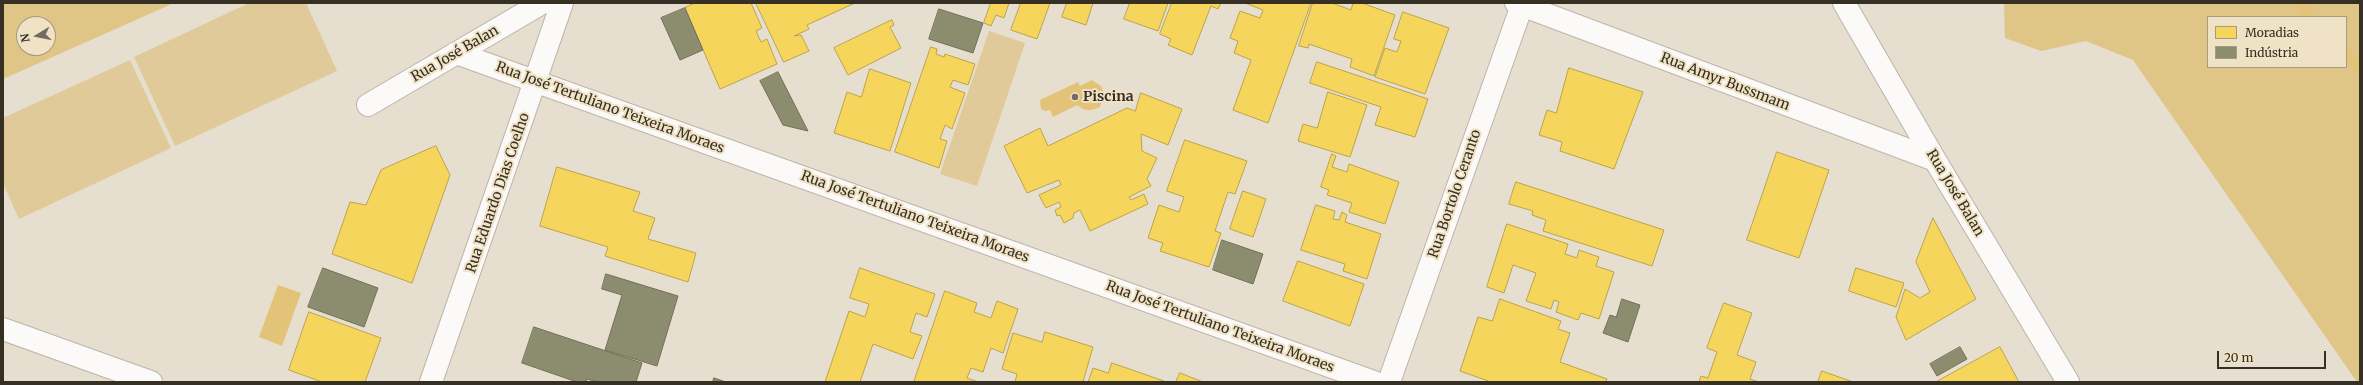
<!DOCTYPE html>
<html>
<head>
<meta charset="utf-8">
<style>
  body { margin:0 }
  #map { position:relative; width:2363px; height:385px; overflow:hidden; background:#e6dece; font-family:Merriweather,serif }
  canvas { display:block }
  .frame { position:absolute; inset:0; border:4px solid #352f24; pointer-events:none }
  .legend { position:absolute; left:2207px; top:16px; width:140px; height:52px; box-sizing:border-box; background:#f0e2c4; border:1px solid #a59a84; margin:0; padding:5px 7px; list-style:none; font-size:12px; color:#352f24 }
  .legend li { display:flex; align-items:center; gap:8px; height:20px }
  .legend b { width:20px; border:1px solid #a59a84 }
  .north { position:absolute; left:16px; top:16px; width:40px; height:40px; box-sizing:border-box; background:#f0e2c4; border:1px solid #a59a84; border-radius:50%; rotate:260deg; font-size:11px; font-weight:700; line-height:16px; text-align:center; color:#352f24 }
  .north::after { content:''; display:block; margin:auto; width:14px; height:18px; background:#736c60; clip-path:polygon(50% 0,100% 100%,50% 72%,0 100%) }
  .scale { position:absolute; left:2217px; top:351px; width:109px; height:18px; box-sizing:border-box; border:2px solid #352f24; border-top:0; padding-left:5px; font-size:12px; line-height:14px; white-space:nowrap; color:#352f24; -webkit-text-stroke:3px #f0e2c4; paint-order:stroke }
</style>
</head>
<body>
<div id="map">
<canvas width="2363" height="385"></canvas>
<div class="frame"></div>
<ul class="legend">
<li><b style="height:11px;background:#f6d55c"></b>Moradias</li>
<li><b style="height:11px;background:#8c8c6e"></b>Indústria</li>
</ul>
<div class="north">N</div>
<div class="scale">20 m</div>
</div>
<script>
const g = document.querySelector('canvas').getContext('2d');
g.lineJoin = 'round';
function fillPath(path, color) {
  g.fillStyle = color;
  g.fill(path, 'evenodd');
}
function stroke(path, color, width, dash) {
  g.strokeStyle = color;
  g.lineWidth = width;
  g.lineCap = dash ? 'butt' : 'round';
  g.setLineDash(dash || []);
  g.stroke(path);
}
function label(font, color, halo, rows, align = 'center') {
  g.font = font + ' Merriweather,serif';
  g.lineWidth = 4;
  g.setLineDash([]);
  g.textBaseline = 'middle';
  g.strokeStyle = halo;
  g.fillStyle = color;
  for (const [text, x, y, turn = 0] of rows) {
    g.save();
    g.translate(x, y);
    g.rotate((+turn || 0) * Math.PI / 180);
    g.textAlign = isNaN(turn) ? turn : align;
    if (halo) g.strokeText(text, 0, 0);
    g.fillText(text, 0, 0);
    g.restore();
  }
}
const green = new Path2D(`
  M 249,3 L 306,3 L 337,71 L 175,146 L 134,57 Z
  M 989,31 L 1025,43 L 977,186 L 940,174 Z
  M 130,60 L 171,148 L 19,219 L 3,183 L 3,118 Z`);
const forest = new Path2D(`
  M 3,3 L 174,3 L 3,79 ZM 24,24 L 48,24 L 48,48 L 24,48 Z
  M 2004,3 L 2360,3 L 2360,382 L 2357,382 L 2133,60 L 2086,41 L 2041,51 L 2005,38 ZM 2208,17 L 2346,17 L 2346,67 L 2208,67 Z`);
const water = new Path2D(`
  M 1092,80 L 1101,86 L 1104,93 L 1100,107 C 1090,111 1086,112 1077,105 L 1053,117 L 1050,110 L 1045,111 L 1041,109 L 1040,100 L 1078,82 L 1080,86 Z
  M 278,285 L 301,293 L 282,346 L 259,337 Z`);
const homes = new Path2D(`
  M 695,3 L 751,3 L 762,28 L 756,31 L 761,42 L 767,39 L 777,64 L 720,89 L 685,8 Z
  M 756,3 L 855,3 L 807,25 L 809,29 L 794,36 L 801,35 L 809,51 L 784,62 Z
  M 991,3 L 1009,3 L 1004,18 L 996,15 L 991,26 L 984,23 Z
  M 1021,3 L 1050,3 L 1037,39 L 1011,30 Z
  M 1067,3 L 1093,3 L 1086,25 L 1062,17 Z
  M 1130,3 L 1168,3 L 1158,31 L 1124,19 Z
  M 1172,3 L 1221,3 L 1218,9 L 1211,6 L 1192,55 L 1168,45 L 1171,39 L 1160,34 Z
  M 1311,3 L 1268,123 L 1233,110 L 1251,60 L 1234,53 L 1238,41 L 1230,38 L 1240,11 L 1260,18 L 1263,10 L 1245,3 Z
  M 1313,3 L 1332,3 L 1351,10 L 1353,3 L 1362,3 L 1395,15 L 1374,76 L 1350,67 L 1352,59 L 1309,44 L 1308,48 L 1299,46 Z
  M 1403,12 L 1449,28 L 1425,94 L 1375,77 L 1385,48 L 1397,52 L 1401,41 L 1394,39 Z
  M 892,20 L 894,25 L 890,27 L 901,48 L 848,75 L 834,48 Z
  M 931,47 L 937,49 L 936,54 L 944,57 L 945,54 L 975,64 L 968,85 L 953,80 L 950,87 L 965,93 L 952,129 L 945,125 L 940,139 L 947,141 L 939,168 L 895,152 Z
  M 1317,62 L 1428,99 L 1415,137 L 1375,125 L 1381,107 L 1310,83 Z
  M 1569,68 L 1643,92 L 1614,169 L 1560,151 L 1562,142 L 1539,135 L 1547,110 L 1556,113 Z
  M 870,69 L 911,83 L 890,151 L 834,133 L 847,92 L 861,97 Z
  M 1328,92 L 1367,105 L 1350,157 L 1298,141 L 1303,124 L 1317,128 Z
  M 1141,93 L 1182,109 L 1168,145 L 1141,134 L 1142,151 L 1157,158 L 1147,179 L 1151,186 L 1129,197 L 1131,200 L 1144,194 L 1148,204 L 1090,231 L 1080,210 L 1074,213 L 1073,218 L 1064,223 L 1060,215 L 1057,216 L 1055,210 L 1061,207 L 1059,202 L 1046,208 L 1039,195 L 1061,185 L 1059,180 L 1027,193 L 1004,146 L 1040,128 L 1048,146 L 1127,108 L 1135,111 Z
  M 1185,140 L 1247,161 L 1235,194 L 1228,192 L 1215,231 L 1221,233 L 1209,267 L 1160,251 L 1163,243 L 1148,238 L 1159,205 L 1179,212 L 1184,197 L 1167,191 Z
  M 436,146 L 450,175 L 412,283 L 332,254 L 350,202 L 366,205 L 381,170 Z
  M 1777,152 L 1829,170 L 1799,258 L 1747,240 Z
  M 1332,154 L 1336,156 L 1332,167 L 1347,172 L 1349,164 L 1399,182 L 1385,224 L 1349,212 L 1352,203 L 1327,195 L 1329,190 L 1321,187 Z
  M 557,167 L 640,192 L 633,211 L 655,218 L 648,239 L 696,253 L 688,282 L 605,256 L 608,247 L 540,226 Z
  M 1516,182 L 1664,230 L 1652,266 L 1543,231 L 1546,220 L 1532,215 L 1533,211 L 1509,204 Z
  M 1243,191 L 1266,199 L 1253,237 L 1230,229 Z
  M 1316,205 L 1335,211 L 1333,219 L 1339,220 L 1342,212 L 1347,215 L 1345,222 L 1381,234 L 1367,279 L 1343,271 L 1345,264 L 1301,250 Z
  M 1933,218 L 1976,299 L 1906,340 L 1896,317 L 1905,289 L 1920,298 L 1930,292 L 1916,262 Z
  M 1507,224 L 1568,244 L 1565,254 L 1577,258 L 1579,250 L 1599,257 L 1596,266 L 1614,272 L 1599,319 L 1581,313 L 1578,320 L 1556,312 L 1559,302 L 1554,300 L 1551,309 L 1526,301 L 1536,273 L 1513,265 L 1504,293 L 1487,287 Z
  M 1298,261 L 1364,284 L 1350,326 L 1283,301 Z
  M 860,268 L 935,294 L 927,317 L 916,313 L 910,332 L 922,336 L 913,359 L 873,344 L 860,382 L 825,382 L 849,311 L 865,317 L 869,304 L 850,298 Z
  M 1856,268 L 1904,283 L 1896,307 L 1849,291 Z
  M 945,291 L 977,303 L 974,312 L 991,318 L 997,301 L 1018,309 L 1003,353 L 991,348 L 983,372 L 971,368 L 967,378 L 978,382 L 914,382 Z
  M 1500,299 L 1561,321 L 1558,329 L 1570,333 L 1560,362 L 1607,379 L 1606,382 L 1491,382 L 1460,371 L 1478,317 L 1492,321 Z
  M 1724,303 L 1752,313 L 1737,355 L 1756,362 L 1750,379 L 1759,382 L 1699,382 L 1701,376 L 1708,378 L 1717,352 L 1707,348 Z
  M 309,312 L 381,338 L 365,382 L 322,382 L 289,370 Z
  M 1045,332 L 1093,347 L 1083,382 L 1015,382 L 1017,374 L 1002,369 L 1013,333 L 1042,342 Z
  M 2000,347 L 2019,382 L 1936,382 Z
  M 1112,363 L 1164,381 L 1164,382 L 1088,382 L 1093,368 L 1108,373 Z
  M 1822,371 L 1853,382 L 1818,382 Z
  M 1180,373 L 1203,382 L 1176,382 Z`);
const industry = new Path2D(`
  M 685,8 L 703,50 L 680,60 L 661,18 Z
  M 939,9 L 983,23 L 973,53 L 929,39 Z
  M 778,72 L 808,131 L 783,125 L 760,81 Z
  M 1222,240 L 1263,254 L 1253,284 L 1213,270 Z
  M 323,268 L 378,288 L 364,327 L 308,307 Z
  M 606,274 L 678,296 L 657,366 L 605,350 L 622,295 L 602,289 Z
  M 1622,299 L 1640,305 L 1628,342 L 1603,333 L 1610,315 L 1616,317 Z
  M 534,327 L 642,363 L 636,382 L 597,382 L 587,379 L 586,382 L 577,382 L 522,363 Z
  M 1960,347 L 1967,359 L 1937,376 L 1930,364 Z
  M 714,378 L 726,382 L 713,382 Z`);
const stream = new Path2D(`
  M 2301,3 L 2309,17
  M 2346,54 L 2360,69`);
const minor = new Path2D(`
  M 1516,3 L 1935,160
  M 1844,3 L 1935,160 L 2068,382
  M 456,53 L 1374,382
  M 368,105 L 542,3
  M 3,329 L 151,382
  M 431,382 L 562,3
  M 1389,382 L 1522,5`);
const markers = [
  [1075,97,4,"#736c60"]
];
const streetNames = [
  ["Rua José Balan",455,54,-30],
  ["Rua Amyr Bussmam",1725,82,21],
  ["Rua José Tertuliano Teixeira Moraes",610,108,20],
  ["Rua Eduardo Dias Coelho",498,193,-71],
  ["Rua José Balan",1955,193,59],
  ["Rua Bortolo Ceranto",1455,194,-71],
  ["Rua José Tertuliano Teixeira Moraes",915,217,20],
  ["Rua José Tertuliano Teixeira Moraes",1220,327,20]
];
const poiNames = [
  ["Piscina",1083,97]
];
fillPath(green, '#e1ca99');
fillPath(forest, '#dfc586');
fillPath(water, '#e3c378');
fillPath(homes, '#f6d55c');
stroke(homes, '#bca34b', 1);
fillPath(industry, '#8c8c6e');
stroke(industry, '#727058', 1);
stroke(stream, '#e3c378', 11);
stroke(minor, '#bcb5a9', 24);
stroke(minor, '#fbfaf8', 22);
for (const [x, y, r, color] of markers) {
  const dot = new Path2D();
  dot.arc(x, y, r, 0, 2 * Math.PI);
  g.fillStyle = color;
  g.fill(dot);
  stroke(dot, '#f0e2c4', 1.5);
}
label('14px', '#352f24', '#f0e2c4', streetNames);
label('bold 14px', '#352f24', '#f0e2c4', poiNames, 'left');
</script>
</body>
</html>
